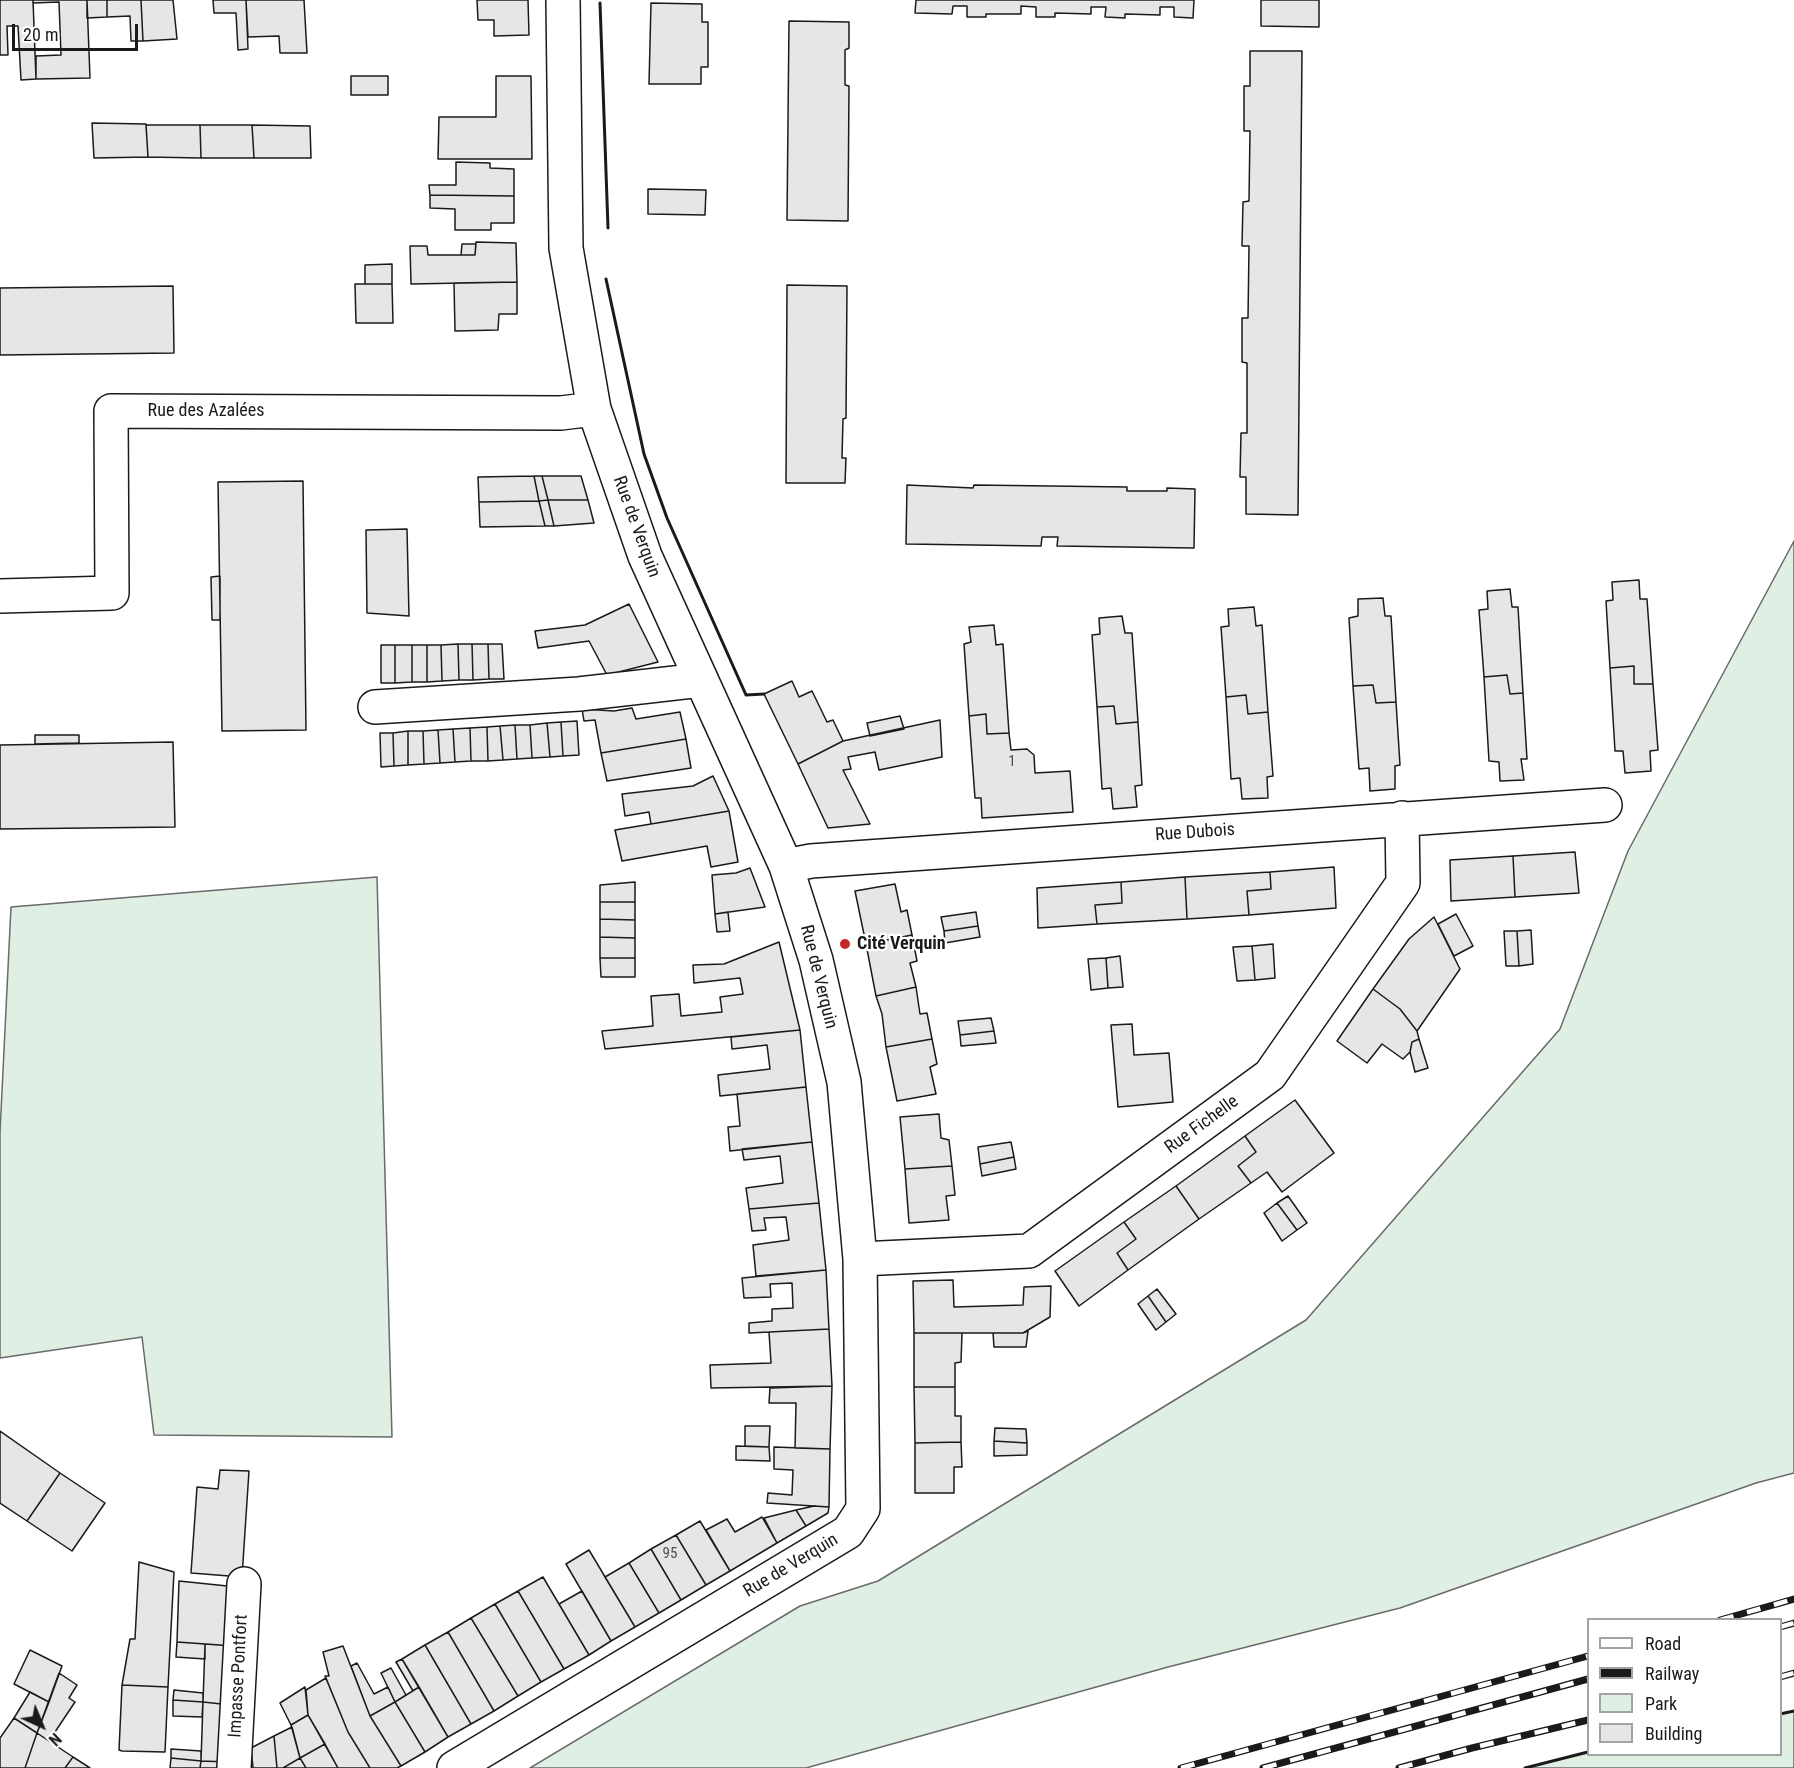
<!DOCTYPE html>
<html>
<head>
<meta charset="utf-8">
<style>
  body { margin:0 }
  #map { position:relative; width:1794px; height:1768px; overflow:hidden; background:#fff; font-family:"Roboto Condensed",sans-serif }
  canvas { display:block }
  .legend { position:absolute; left:1587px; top:1618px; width:195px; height:138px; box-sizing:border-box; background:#fff; border:2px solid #a3a3a3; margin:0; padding:8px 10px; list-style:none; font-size:18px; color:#1a1a1a }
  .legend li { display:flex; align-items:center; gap:12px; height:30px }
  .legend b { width:30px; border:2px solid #a3a3a3 }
  .north { position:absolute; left:12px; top:1696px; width:60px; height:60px; -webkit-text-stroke:4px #fff; paint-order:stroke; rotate:136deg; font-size:16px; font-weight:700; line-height:24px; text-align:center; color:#1a1a1a }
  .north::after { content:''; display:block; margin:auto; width:21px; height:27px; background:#1a1a1a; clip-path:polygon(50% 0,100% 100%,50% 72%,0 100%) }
  .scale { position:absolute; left:12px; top:24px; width:126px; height:27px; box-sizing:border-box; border:3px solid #1a1a1a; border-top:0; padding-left:8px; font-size:18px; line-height:21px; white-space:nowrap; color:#1a1a1a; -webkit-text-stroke:4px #fff; paint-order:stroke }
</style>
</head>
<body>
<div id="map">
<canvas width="1794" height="1768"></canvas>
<ul class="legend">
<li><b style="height:8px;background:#fff"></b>Road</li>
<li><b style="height:8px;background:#1a1a1a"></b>Railway</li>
<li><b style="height:16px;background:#e0efe3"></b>Park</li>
<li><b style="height:16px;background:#e6e6e6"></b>Building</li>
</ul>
<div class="north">N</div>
<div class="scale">20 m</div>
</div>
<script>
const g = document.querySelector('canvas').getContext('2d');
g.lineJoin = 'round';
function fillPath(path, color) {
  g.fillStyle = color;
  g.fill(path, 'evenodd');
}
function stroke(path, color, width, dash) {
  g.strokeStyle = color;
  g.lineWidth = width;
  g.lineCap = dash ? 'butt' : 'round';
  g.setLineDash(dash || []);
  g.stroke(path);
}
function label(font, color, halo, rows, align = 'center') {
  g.font = font + ' "Roboto Condensed",sans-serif';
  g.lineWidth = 4.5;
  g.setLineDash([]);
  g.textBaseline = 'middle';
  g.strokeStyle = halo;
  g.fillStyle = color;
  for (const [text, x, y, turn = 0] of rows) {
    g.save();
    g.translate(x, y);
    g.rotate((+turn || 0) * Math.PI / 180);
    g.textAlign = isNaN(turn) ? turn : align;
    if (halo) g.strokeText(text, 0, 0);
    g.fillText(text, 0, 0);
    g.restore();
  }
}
const green = new Path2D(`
  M 1794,541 L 1794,1473 L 1756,1483 L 1400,1608 L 1168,1667 L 806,1768 L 530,1768 L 800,1606 L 878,1581 L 1306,1320 L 1560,1029 L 1628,851 Z
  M 377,877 L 392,1437 L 154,1435 L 142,1337 L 0,1358 L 0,1132 L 11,907 Z
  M 1794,1711 L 1794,1768 L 1525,1768 L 1588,1752 L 1588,1754 L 1780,1754 L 1781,1714 Z`);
const building = new Path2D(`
  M 0,0 L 33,0 L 36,79 L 21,80 L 18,26 L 7,26 L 8,55 L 0,55 Z
  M 33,0 L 87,0 L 90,78 L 36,79 L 36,56 L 61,55 L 59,2 L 33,3 Z
  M 87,0 L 107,0 L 107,17 L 87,18 Z
  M 107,0 L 141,0 L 143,41 L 131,41 L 130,16 L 107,17 Z
  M 141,0 L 173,0 L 177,39 L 143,41 Z
  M 213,0 L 246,0 L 248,49 L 238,50 L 236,13 L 214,13 Z
  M 246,0 L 304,0 L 307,53 L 280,53 L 279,36 L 248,37 Z
  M 477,0 L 528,0 L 529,35 L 494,36 L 494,20 L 478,20 Z
  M 916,0 L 1194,0 L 1193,18 L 1174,17 L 1174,7 L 1160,7 L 1160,15 L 1125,14 L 1125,18 L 1105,17 L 1106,7 L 1091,7 L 1091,14 L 1055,13 L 1055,17 L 1036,17 L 1036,7 L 1021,6 L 1021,14 L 986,14 L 986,17 L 967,17 L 967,6 L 953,6 L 952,14 L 915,13 Z
  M 1261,0 L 1319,0 L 1319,27 L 1261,26 Z
  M 651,3 L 702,4 L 702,22 L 708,22 L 708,67 L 701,67 L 701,84 L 649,84 Z
  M 789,21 L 849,22 L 849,48 L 845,50 L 845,85 L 849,86 L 848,221 L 787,220 Z
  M 1250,51 L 1302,51 L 1298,515 L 1246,514 L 1246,477 L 1240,477 L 1241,433 L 1247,433 L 1247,363 L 1242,362 L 1242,318 L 1248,318 L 1249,246 L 1242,246 L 1243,202 L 1249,201 L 1250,131 L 1244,131 L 1244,86 L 1250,86 Z
  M 351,76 L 388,76 L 388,95 L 351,95 Z
  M 496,76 L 531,76 L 532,159 L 438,159 L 439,117 L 496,117 Z
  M 92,123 L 146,124 L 148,157 L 94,158 Z
  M 146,125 L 200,125 L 201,158 L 148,157 Z
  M 200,125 L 252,125 L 254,158 L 201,158 Z
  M 252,125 L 310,126 L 311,158 L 254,158 Z
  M 456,162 L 490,163 L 490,168 L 514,169 L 514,196 L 430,195 L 429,185 L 456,185 Z
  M 648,189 L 706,190 L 705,215 L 648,214 Z
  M 430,195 L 514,196 L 514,223 L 491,223 L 491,230 L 455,230 L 455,209 L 430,208 Z
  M 476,242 L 516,243 L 517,282 L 411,284 L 410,246 L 427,246 L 428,255 L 475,255 Z
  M 462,244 L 476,244 L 475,255 L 461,255 Z
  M 392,264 L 392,284 L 365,284 L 365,265 Z
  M 517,282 L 517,314 L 499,314 L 498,330 L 455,331 L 454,283 Z
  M 355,284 L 392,284 L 393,323 L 356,323 Z
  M 787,285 L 847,286 L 846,418 L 843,419 L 842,458 L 846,458 L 845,483 L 786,483 Z
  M 173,286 L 174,353 L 0,355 L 0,288 Z
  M 534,476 L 539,501 L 479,502 L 478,477 Z
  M 534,476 L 542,476 L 548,500 L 539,501 Z
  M 542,476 L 581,476 L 588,500 L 548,500 Z
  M 303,481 L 306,730 L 222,731 L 218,482 Z
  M 907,485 L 973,488 L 974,485 L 1127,487 L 1127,491 L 1167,491 L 1167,488 L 1195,489 L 1194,548 L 1057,546 L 1058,537 L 1042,537 L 1041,546 L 906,544 Z
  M 548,500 L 554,526 L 545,526 L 539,501 Z
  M 548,500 L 588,500 L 594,523 L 554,526 Z
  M 539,501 L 545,526 L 480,527 L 479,502 Z
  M 407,529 L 409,616 L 367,613 L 366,530 Z
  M 220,576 L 220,620 L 212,620 L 211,577 Z
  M 1639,580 L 1640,599 L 1647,599 L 1653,684 L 1634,684 L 1634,666 L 1610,668 L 1606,601 L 1613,600 L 1612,582 Z
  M 1510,589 L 1512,607 L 1518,607 L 1523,693 L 1510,694 L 1507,675 L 1484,677 L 1479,610 L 1488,609 L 1487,591 Z
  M 1383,598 L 1385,616 L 1391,616 L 1396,702 L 1376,703 L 1373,685 L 1353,686 L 1349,618 L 1358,616 L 1358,599 Z
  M 629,604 L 658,662 L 607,675 L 589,641 L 538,648 L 535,631 L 585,625 Z
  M 1254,607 L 1256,626 L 1262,625 L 1268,712 L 1248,714 L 1246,695 L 1226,697 L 1221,627 L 1229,626 L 1228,609 Z
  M 1122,616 L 1125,633 L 1132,633 L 1138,722 L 1116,724 L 1114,706 L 1097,707 L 1092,635 L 1100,634 L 1099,618 Z
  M 994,625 L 996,645 L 1003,644 L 1009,733 L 987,734 L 986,714 L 969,716 L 964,644 L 971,642 L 969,627 Z
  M 458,644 L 472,644 L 473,680 L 459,680 Z
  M 458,644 L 459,680 L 442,681 L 441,645 Z
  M 472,644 L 488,644 L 489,679 L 473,680 Z
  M 488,644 L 502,644 L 504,679 L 489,679 Z
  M 381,645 L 395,645 L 395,683 L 381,683 Z
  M 395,645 L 412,645 L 412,682 L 395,683 Z
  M 412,645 L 427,645 L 427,682 L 412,682 Z
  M 427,645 L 441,645 L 442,681 L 427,682 Z
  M 1634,666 L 1634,684 L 1653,684 L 1658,750 L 1650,751 L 1651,771 L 1625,773 L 1623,751 L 1615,751 L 1610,668 Z
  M 1507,675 L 1510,694 L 1523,693 L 1527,759 L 1521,759 L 1524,780 L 1500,781 L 1499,762 L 1489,761 L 1484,677 Z
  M 792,681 L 799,697 L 812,691 L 827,722 L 833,720 L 843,741 L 798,764 L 764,694 Z
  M 1373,685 L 1376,703 L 1396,702 L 1400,765 L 1395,766 L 1395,789 L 1370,791 L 1369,768 L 1359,769 L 1353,686 Z
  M 1246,695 L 1248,714 L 1268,712 L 1273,776 L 1267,777 L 1268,798 L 1242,799 L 1240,778 L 1231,779 L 1226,697 Z
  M 1114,706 L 1116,724 L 1138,722 L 1142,785 L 1135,786 L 1137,807 L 1113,809 L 1111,788 L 1102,789 L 1097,707 Z
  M 632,708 L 636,719 L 680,712 L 686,739 L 601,753 L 595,720 L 584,721 L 582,709 L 614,711 Z
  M 986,714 L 987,734 L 1009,733 L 1011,750 L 1027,749 L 1034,755 L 1035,773 L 1070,771 L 1073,812 L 982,818 L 981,798 L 975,798 L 969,716 Z
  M 900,716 L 904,729 L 870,736 L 867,723 Z
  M 940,720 L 942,757 L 879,770 L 875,752 L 848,757 L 851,769 L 843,770 L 870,824 L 828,828 L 798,764 L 843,741 Z
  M 577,721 L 579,755 L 563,756 L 561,722 Z
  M 561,722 L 563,756 L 550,757 L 547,723 Z
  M 547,723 L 550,757 L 532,758 L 530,725 Z
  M 515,725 L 517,759 L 503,760 L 500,726 Z
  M 515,725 L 530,725 L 532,758 L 517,759 Z
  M 500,726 L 503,760 L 488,761 L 487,727 Z
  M 487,727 L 488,761 L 471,761 L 470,728 Z
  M 470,728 L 471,761 L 455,762 L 453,729 Z
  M 453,729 L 455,762 L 440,763 L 438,730 Z
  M 438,730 L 440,763 L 424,764 L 423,731 Z
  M 408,731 L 423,731 L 424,764 L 408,765 Z
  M 408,731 L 408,765 L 394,766 L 393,733 Z
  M 380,733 L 393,733 L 394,766 L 381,767 Z
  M 35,735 L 79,735 L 79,743 L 35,744 Z
  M 686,739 L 691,768 L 607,781 L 601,753 Z
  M 173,742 L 175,827 L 0,829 L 0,745 Z
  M 713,776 L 729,811 L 651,824 L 649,812 L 625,816 L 622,794 L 693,786 Z
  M 729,811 L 738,862 L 711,867 L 707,846 L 622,861 L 615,830 Z
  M 1575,852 L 1579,893 L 1515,897 L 1513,856 Z
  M 1513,856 L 1515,897 L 1451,901 L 1450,860 Z
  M 1334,867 L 1336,908 L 1249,915 L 1247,891 L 1271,889 L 1270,872 Z
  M 750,868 L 765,907 L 715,914 L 712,875 L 736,873 Z
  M 1270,872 L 1271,889 L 1247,891 L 1249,915 L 1187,919 L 1185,877 Z
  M 1185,877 L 1187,919 L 1097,924 L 1095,905 L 1122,903 L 1121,882 Z
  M 635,882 L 635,902 L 600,902 L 600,885 Z
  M 1121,882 L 1122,903 L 1095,905 L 1097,924 L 1038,928 L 1037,888 Z
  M 895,884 L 901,912 L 907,910 L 912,935 L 866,944 L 855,891 Z
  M 600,902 L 635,902 L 635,920 L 600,919 Z
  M 728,912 L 730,931 L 717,932 L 715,914 Z
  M 976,912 L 978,926 L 944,931 L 941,917 Z
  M 1456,914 L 1473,946 L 1454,956 L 1438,924 Z
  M 1434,917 L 1460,969 L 1417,1031 L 1400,1009 L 1373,989 L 1409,939 Z
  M 600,919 L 635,920 L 635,938 L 600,937 Z
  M 978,926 L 980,937 L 945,943 L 944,931 Z
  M 1531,930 L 1533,964 L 1519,966 L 1517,931 Z
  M 1504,931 L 1517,931 L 1519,966 L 1506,966 Z
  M 912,935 L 917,961 L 910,963 L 916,987 L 876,996 L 866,944 Z
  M 600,937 L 635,938 L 635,958 L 600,958 Z
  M 779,942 L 800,1030 L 605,1049 L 602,1031 L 653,1026 L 651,996 L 679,994 L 681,1016 L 722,1012 L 720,997 L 743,994 L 740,978 L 694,983 L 693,965 L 724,964 Z
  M 1273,944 L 1275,978 L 1255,980 L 1252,946 Z
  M 1252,946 L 1255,980 L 1237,981 L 1233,947 Z
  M 1120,956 L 1123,987 L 1108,988 L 1106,958 Z
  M 600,958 L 635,958 L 635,977 L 601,977 Z
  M 1106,958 L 1108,988 L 1091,990 L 1088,959 Z
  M 916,987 L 920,1014 L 927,1013 L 932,1039 L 886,1047 L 882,1014 L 876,996 Z
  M 1373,989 L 1400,1009 L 1417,1031 L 1419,1039 L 1412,1042 L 1410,1052 L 1403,1059 L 1382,1044 L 1367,1063 L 1337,1041 Z
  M 991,1018 L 994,1031 L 960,1035 L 958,1021 Z
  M 1132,1024 L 1134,1055 L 1169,1053 L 1173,1102 L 1118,1107 L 1111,1025 Z
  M 800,1030 L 806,1087 L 720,1096 L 718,1075 L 770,1069 L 767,1045 L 732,1049 L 731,1037 Z
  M 994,1031 L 996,1043 L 961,1046 L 960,1035 Z
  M 932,1039 L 937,1064 L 930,1067 L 936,1094 L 897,1101 L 886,1047 Z
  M 1419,1039 L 1428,1068 L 1415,1072 L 1410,1052 L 1412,1042 Z
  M 806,1087 L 812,1142 L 730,1151 L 728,1127 L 740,1126 L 737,1094 Z
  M 1295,1100 L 1334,1153 L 1282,1192 L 1267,1172 L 1251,1183 L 1238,1166 L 1256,1152 L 1245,1136 Z
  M 939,1114 L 941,1138 L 949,1140 L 952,1166 L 905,1169 L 900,1117 Z
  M 1245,1136 L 1256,1152 L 1238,1166 L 1251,1183 L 1199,1219 L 1176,1186 Z
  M 812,1142 L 819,1203 L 749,1209 L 746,1188 L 783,1183 L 780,1156 L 744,1160 L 742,1149 Z
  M 1011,1142 L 1014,1157 L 980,1164 L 978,1147 Z
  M 1014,1157 L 1016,1169 L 982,1176 L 980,1164 Z
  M 952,1166 L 955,1195 L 946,1196 L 949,1220 L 909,1223 L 905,1169 Z
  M 1176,1186 L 1199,1219 L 1128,1270 L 1117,1253 L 1136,1239 L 1124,1222 Z
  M 1288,1196 L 1307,1223 L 1297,1230 L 1277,1203 Z
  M 819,1203 L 826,1270 L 756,1276 L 753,1245 L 789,1240 L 786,1217 L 764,1218 L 766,1230 L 752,1231 L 749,1209 Z
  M 1277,1203 L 1297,1230 L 1282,1241 L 1264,1213 Z
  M 1124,1222 L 1136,1239 L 1117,1253 L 1128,1270 L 1079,1306 L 1055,1271 Z
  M 826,1270 L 829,1329 L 749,1333 L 749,1323 L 772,1321 L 772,1309 L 793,1308 L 792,1283 L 770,1284 L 771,1297 L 744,1298 L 742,1278 Z
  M 953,1280 L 954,1307 L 1023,1305 L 1024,1287 L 1051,1286 L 1050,1317 L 1023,1333 L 914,1333 L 913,1281 Z
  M 1157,1289 L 1176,1314 L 1166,1322 L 1148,1296 Z
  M 1148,1296 L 1166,1322 L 1156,1330 L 1138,1304 Z
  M 829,1329 L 832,1386 L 711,1388 L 710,1365 L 771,1363 L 769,1332 Z
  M 1028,1331 L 1026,1347 L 994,1347 L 993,1333 L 1023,1333 Z
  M 914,1333 L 962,1333 L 961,1362 L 955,1363 L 955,1387 L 914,1387 Z
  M 832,1386 L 830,1449 L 795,1448 L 796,1403 L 769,1403 L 770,1388 Z
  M 914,1387 L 955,1387 L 955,1416 L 961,1416 L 961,1442 L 915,1443 Z
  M 745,1426 L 770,1426 L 769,1447 L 745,1446 Z
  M 995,1428 L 1026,1429 L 1027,1443 L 994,1441 Z
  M 0,1431 L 60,1473 L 27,1521 L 0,1503 Z
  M 994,1441 L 1027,1443 L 1027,1455 L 994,1456 Z
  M 961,1442 L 962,1467 L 954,1467 L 954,1493 L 915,1493 L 915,1443 Z
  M 736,1446 L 769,1447 L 770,1461 L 736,1460 Z
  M 774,1447 L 830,1449 L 829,1507 L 767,1503 L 768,1493 L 792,1495 L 793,1470 L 774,1469 Z
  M 220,1470 L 249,1471 L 242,1577 L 191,1573 L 197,1487 L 218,1489 Z
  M 60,1473 L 105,1503 L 72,1551 L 27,1521 Z
  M 814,1506 L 829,1507 L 828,1513 L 806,1526 L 796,1510 Z
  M 796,1510 L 806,1526 L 777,1543 L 764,1518 Z
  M 762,1517 L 777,1543 L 730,1571 L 706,1530 L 727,1519 L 735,1532 Z
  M 700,1521 L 730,1571 L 706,1585 L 676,1535 Z
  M 676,1535 L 706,1585 L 681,1600 L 651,1549 Z
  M 651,1549 L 681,1600 L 659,1613 L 629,1563 Z
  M 589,1550 L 635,1627 L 611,1641 L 566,1564 Z
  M 139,1562 L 174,1572 L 168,1687 L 122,1685 L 130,1639 L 135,1639 Z
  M 629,1563 L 659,1613 L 635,1627 L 605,1577 Z
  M 543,1577 L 589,1655 L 564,1669 L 518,1591 Z
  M 179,1581 L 237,1587 L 234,1646 L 177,1642 Z
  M 518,1591 L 564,1669 L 541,1682 L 495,1604 Z
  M 582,1591 L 611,1641 L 589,1655 L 559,1604 Z
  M 495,1604 L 541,1682 L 518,1696 L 471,1618 Z
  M 471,1618 L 518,1696 L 494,1711 L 448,1632 Z
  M 448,1632 L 494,1711 L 471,1724 L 425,1645 Z
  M 177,1642 L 205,1644 L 205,1659 L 176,1657 Z
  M 205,1644 L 234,1646 L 231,1705 L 203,1702 Z
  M 425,1645 L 471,1724 L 448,1737 L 402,1659 Z
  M 343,1646 L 370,1716 L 401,1766 L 397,1768 L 370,1768 L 348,1732 L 325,1676 L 329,1676 L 323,1652 Z
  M 30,1650 L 62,1666 L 49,1702 L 14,1684 Z
  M 402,1659 L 419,1687 L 413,1691 L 396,1662 Z
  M 357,1663 L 374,1694 L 388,1687 L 395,1702 L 370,1716 L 351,1666 Z
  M 391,1668 L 406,1695 L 395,1702 L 381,1673 Z
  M 59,1673 L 77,1685 L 69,1698 L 75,1702 L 49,1741 L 37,1733 Z
  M 326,1678 L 348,1732 L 370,1768 L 338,1768 L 308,1715 L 306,1690 Z
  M 122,1685 L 168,1687 L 165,1752 L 122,1751 L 119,1750 Z
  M 305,1687 L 308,1715 L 291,1725 L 280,1703 Z
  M 419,1687 L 448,1737 L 425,1752 L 395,1702 Z
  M 174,1690 L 203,1693 L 203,1702 L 173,1700 Z
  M 30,1692 L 49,1702 L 37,1733 L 14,1718 Z
  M 173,1700 L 203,1702 L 202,1717 L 173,1716 Z
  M 203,1702 L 231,1705 L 229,1762 L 201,1761 Z
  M 395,1702 L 425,1752 L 401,1766 L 370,1716 Z
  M 308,1715 L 325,1744 L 300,1758 L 291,1725 Z
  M 14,1718 L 37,1733 L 25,1768 L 0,1768 L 0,1738 Z
  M 292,1727 L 300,1758 L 283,1768 L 277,1768 L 274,1736 Z
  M 37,1733 L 73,1757 L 65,1768 L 25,1768 Z
  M 274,1736 L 277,1768 L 253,1768 L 251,1748 Z
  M 325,1744 L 338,1768 L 306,1768 L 300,1758 Z
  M 171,1749 L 201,1751 L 201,1761 L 171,1758 Z
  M 73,1757 L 90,1768 L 65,1768 Z
  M 171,1758 L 201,1761 L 200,1768 L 170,1768 Z
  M 300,1758 L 306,1768 L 283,1768 Z
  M 201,1761 L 229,1762 L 229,1768 L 200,1768 Z`);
const minor = new Path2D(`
  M 0,596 L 112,593 L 111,411 L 561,413 L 594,409
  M 375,707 L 579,694 L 701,680
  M 786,866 L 811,861 L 1605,805
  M 860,1259 L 1029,1251 L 1270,1075 L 1403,883 L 1402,818
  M 234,1768 L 244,1584
  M 454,1768 L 848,1532 L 863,1509 L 860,1259 L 844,1082 L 816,960 L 786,866 L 645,556 L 594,409 L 566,248 L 563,0`);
const rail = new Path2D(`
  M 1720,1620 L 1794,1599
  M 1780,1627 L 1794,1623
  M 1780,1677 L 1794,1673
  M 1181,1768 L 1588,1656
  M 1263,1768 L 1588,1679
  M 1399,1768 L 1472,1748 L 1588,1720`);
const wall = new Path2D(`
  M 600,3 L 608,228
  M 606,279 L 644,454 L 667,518 L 746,695 L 764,694
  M 1780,1714 L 1794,1711
  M 1525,1768 L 1588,1752`);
const markers = [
  [845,944,6,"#c62828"]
];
const numberNames = [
  ["1",1012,762],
  ["95",670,1554]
];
const streetNames = [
  ["Rue des Azalées",206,411],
  ["Rue de Verquin",636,527,70],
  ["Rue Dubois",1195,833,-4],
  ["Rue de Verquin",818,977,76],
  ["Rue Fichelle",1202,1125,-36],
  ["Rue de Verquin",791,1566,-31],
  ["Impasse Pontfort",239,1676,-87]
];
const poiNames = [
  ["Cité Verquin",857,944]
];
fillPath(green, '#e0efe3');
stroke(green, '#6a6a6a', 1.5);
fillPath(building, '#e6e6e6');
stroke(building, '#1a1a1a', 1.5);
stroke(minor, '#1a1a1a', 36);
stroke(minor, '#fff', 33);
stroke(rail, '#1a1a1a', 7);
stroke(rail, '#fff', 4.5, [14]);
stroke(wall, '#1a1a1a', 3);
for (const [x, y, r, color] of markers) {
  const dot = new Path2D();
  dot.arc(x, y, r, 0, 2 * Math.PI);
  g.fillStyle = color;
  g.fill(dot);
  stroke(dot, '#fff', 2);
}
label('15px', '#4d4d4d', null, numberNames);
label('18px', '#1a1a1a', '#fff', streetNames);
label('bold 18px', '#1a1a1a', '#fff', poiNames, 'left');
</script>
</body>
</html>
